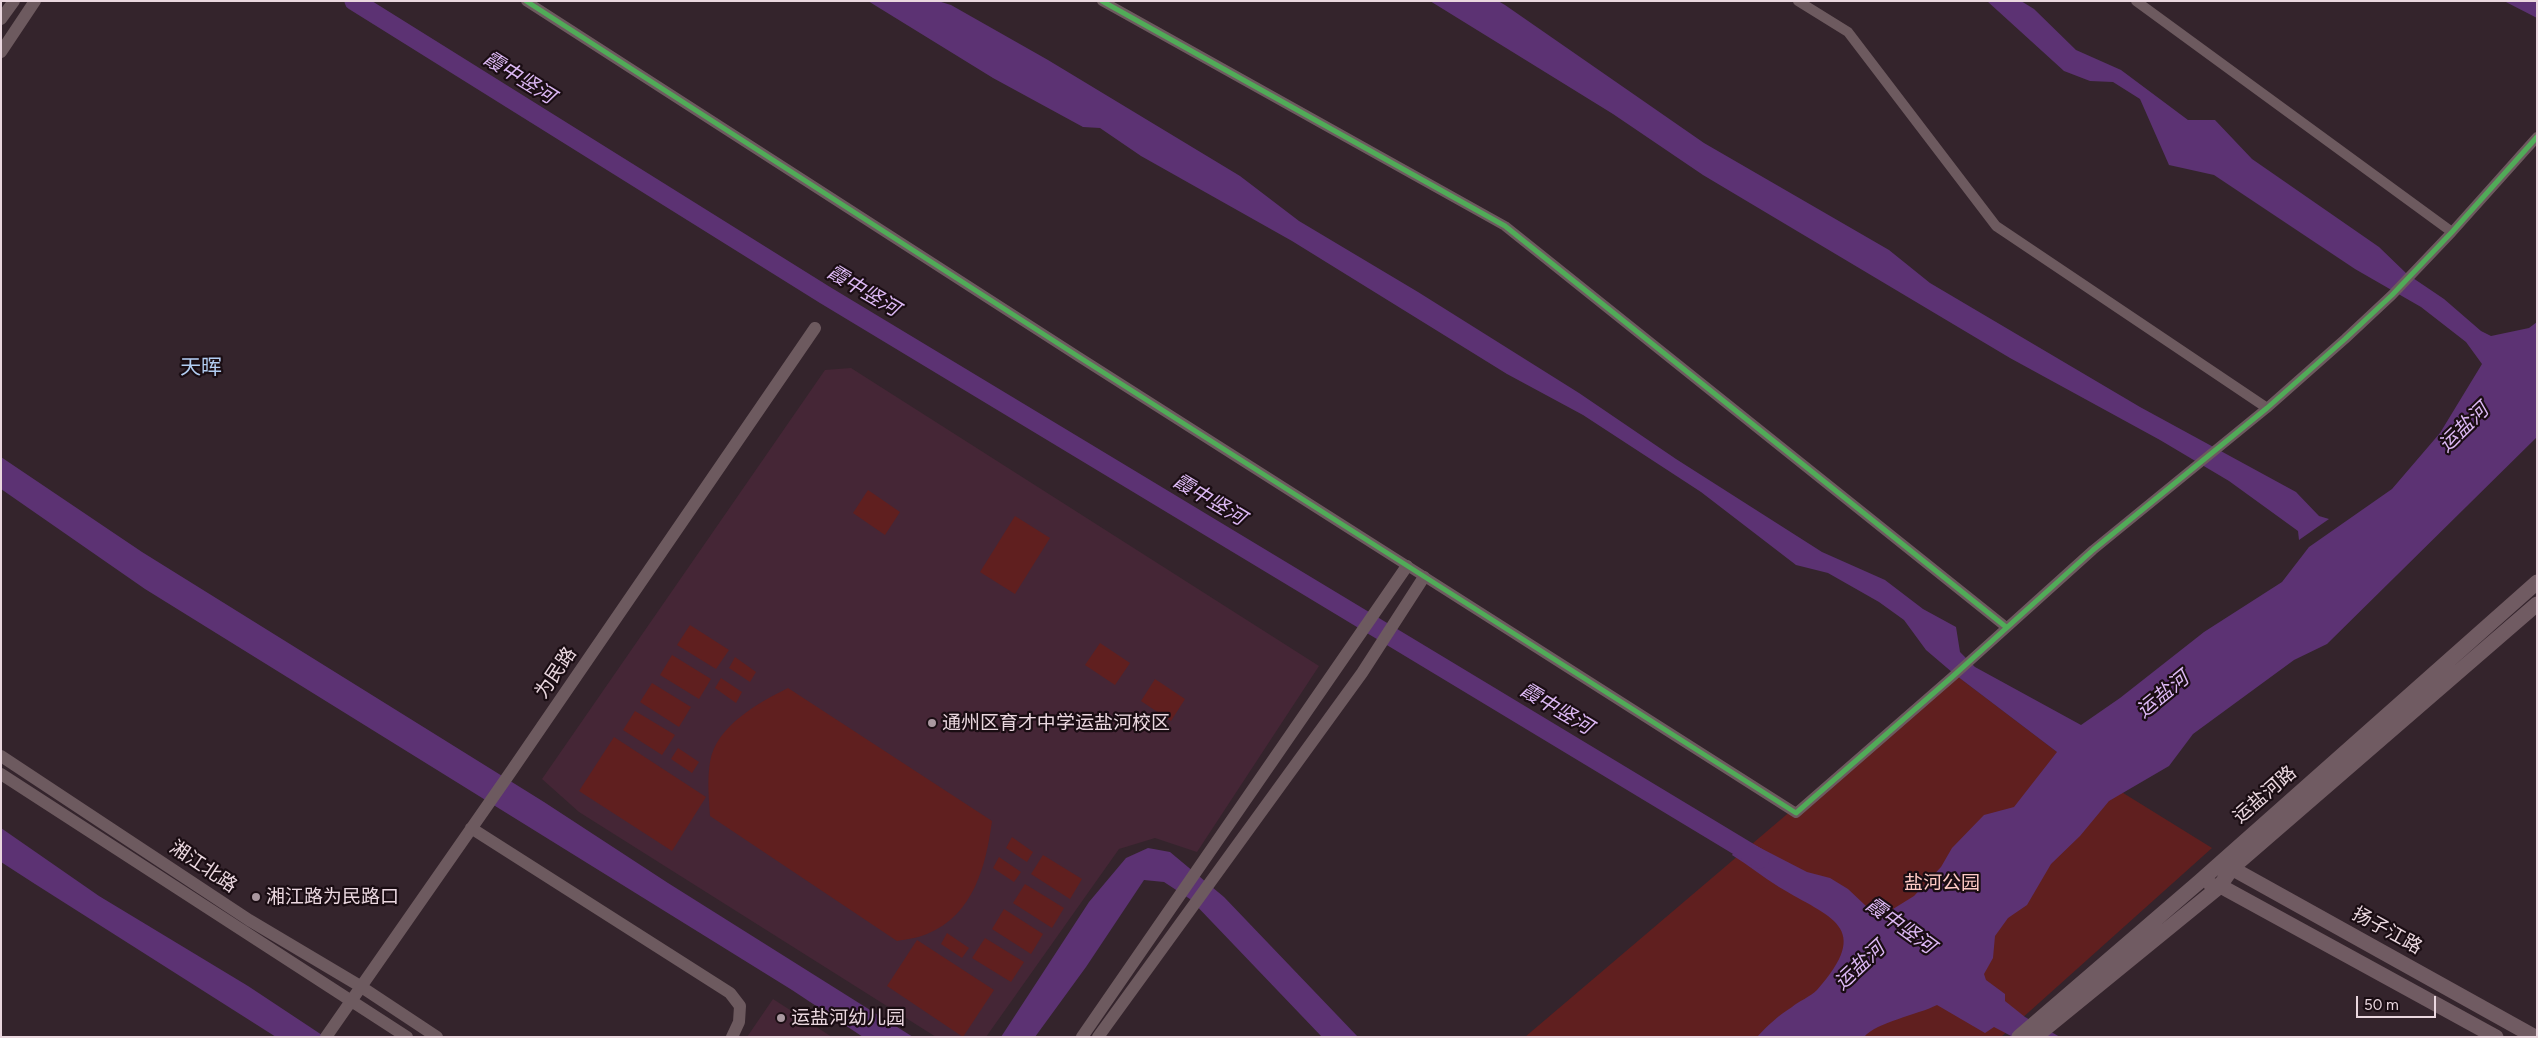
<!DOCTYPE html>
<html>
<head>
<meta charset="utf-8">
<style>
  body { margin:0 }
  #map { position:relative; width:2538px; height:1038px; overflow:hidden; background:#34242c; font-family:Figtree,sans-serif }
  canvas { display:block }
  .frame { position:absolute; inset:0; border:2px solid #ead7df; pointer-events:none }
  .scale { position:absolute; left:2356px; top:996px; width:80px; height:22px; box-sizing:border-box; border:2px solid #ead7df; border-top:0; padding-left:6px; font-size:15px; line-height:18px; white-space:nowrap; color:#ead7df; -webkit-text-stroke:4px #1a0d13; paint-order:stroke }
</style>
</head>
<body>
<div id="map">
<canvas width="2538" height="1038"></canvas>
<div class="frame"></div>
<div class="scale">50 m</div>
</div>
<script>
const g = document.querySelector('canvas').getContext('2d');
g.lineJoin = 'round';
function fillPath(path, color) {
  g.fillStyle = color;
  g.fill(path, 'evenodd');
}
function stroke(path, color, width, dash) {
  g.strokeStyle = color;
  g.lineWidth = width;
  g.lineCap = dash ? 'butt' : 'round';
  g.setLineDash(dash || []);
  g.stroke(path);
}
function label(font, color, halo, rows, align = 'center') {
  g.font = font + ' Figtree,"Noto Sans SC",sans-serif';
  g.lineWidth = 4.5;
  g.setLineDash([]);
  g.textBaseline = 'middle';
  g.strokeStyle = halo;
  g.fillStyle = color;
  for (const [text, x, y, turn = 0] of rows) {
    g.save();
    g.translate(x, y);
    g.rotate((+turn || 0) * Math.PI / 180);
    g.textAlign = isNaN(turn) ? turn : align;
    if (halo) g.strokeText(text, 0, 0);
    g.fillText(text, 0, 0);
    g.restore();
  }
}
const built = new Path2D(`
  M 851,368 L 1319,666 L 1197,852 L 1155,838 L 1119,849 L 986,1037 L 936,1037 L 579,812 L 542,779 L 825,370 Z
  M 773,999 L 832,1037 L 747,1037 Z`);
const green = new Path2D(`
  M 868,490 L 900,512 L 885,535 L 853,513 Z
  M 1015,516 L 1050,538 L 1015,594 L 980,572 Z
  M 690,625 L 729,650 L 716,669 L 677,645 Z
  M 1100,643 L 1130,663 L 1115,685 L 1085,665 Z
  M 672,655 L 711,679 L 699,699 L 660,675 Z
  M 735,657 L 756,672 L 750,682 L 729,668 Z
  M 1953,673 L 2057,752 L 2212,848 L 2001,1037 L 1525,1037 Z
  M 721,678 L 742,692 L 736,703 L 715,688 Z
  M 1155,679 L 1185,699 L 1171,721 L 1141,701 Z
  M 652,683 L 691,707 L 679,727 L 640,702 Z
  M 788,688 L 992,821 C 986,865 974,915 927,934 C 918,938 907,939 897,941 L 710,816 C 709,799 707,780 710,762 C 716,726 758,703 788,688 Z
  M 635,711 L 675,735 L 662,755 L 623,730 Z
  M 614,737 L 706,797 L 672,851 L 579,791 Z
  M 678,748 L 699,762 L 692,773 L 671,759 Z
  M 1012,837 L 1033,852 L 1027,862 L 1006,848 Z
  M 1043,855 L 1082,879 L 1070,899 L 1031,874 Z
  M 999,857 L 1021,872 L 1014,882 L 993,868 Z
  M 1025,884 L 1064,908 L 1052,928 L 1013,903 Z
  M 1004,909 L 1043,934 L 1031,954 L 992,929 Z
  M 947,933 L 969,948 L 962,958 L 941,944 Z
  M 985,938 L 1024,962 L 1011,982 L 972,958 Z
  M 917,940 L 994,990 L 963,1037 L 887,986 Z`);
const water = new Path2D(`
  M 868,1 L 938,1 L 951,5 L 1048,60 L 1240,176 L 1299,221 L 1418,292 L 1579,393 L 1676,459 L 1822,552 L 1885,580 L 1923,609 L 1956,627 L 1960,652 L 1975,667 L 2081,725 L 2120,698 L 2204,632 L 2282,582 L 2309,547 L 2392,489 L 2440,433 L 2482,364 L 2466,342 L 2421,307 L 2355,269 L 2214,175 L 2169,165 L 2140,99 L 2113,82 L 2090,81 L 2064,71 L 1987,1 L 2021,1 L 2034,9 L 2076,50 L 2121,70 L 2188,120 L 2215,120 L 2252,159 L 2379,247 L 2407,274 L 2444,299 L 2481,331 L 2491,336 L 2529,328 L 2537,322 L 2537,437 L 2327,644 L 2294,660 L 2193,734 L 2169,766 L 2109,801 L 2080,836 L 2051,864 L 2027,905 L 2008,918 L 1995,936 L 1993,958 L 1984,974 L 1986,980 L 2005,994 L 2005,1001 L 2025,1017 L 2060,1037 L 2013,1037 L 1994,1027 L 1985,1033 L 1937,1005 C 1917,1015 1877,1022 1864,1037 L 1757,1037 C 1767,1026 1779,1015 1792,1007 C 1799,1001 1810,997 1817,990 C 1874,926 1830,918 1779,887 C 1763,877 1748,865 1732,855 L 1743,839 L 1807,872 L 1830,878 L 1848,889 L 1866,906 L 1893,909 L 1914,896 L 1941,867 L 1952,848 L 1984,815 L 2014,807 L 2057,752 L 1953,673 L 1926,650 L 1904,620 L 1879,602 L 1828,573 L 1796,565 L 1701,492 L 1583,415 L 1507,374 L 1292,241 L 1141,156 L 1100,128 L 1083,127 L 993,78 Z
  M 1430,1 L 1498,1 L 1505,5 L 1704,143 L 1889,250 L 1930,283 L 2140,407 L 2296,492 L 2319,516 L 2329,519 L 2299,540 L 2298,531 L 2229,481 L 2160,440 L 2010,358 L 1703,175 L 1613,114 Z
  M 2504,1 L 2537,1 L 2537,18 Z
  M 1,457 L 142,552 L 544,802 L 668,883 L 913,1037 L 863,1037 L 792,990 L 145,589 L 1,489 Z
  M 1,828 L 99,896 L 248,986 L 325,1037 L 276,1037 L 35,884 L 1,862 Z
  M 1148,848 L 1170,852 L 1224,897 L 1358,1037 L 1322,1037 L 1190,899 L 1164,882 L 1144,880 L 1086,967 L 1035,1037 L 1001,1037 L 1089,902 L 1126,858 Z`);
const river = new Path2D(`
  M 354,1 L 825,295 L 1760,859`);
const minor = new Path2D(`
  M 526,1 L 1079,357 L 1796,813 L 1952,677 L 2093,550 L 2267,408 L 2345,339 L 2392,295 L 2452,232 L 2537,137
  M 1102,1 L 1505,226 L 2006,627
  M 1798,1 L 1848,32 L 1996,226 L 2267,408
  M 2136,1 L 2452,232`);
const tertiary = new Path2D(`
  M 1,19 L 14,1
  M 1,52 L 35,1
  M 1,756 L 249,920 L 360,986 L 437,1037
  M 1,774 L 407,1037
  M 471,828 L 730,993 L 740,1006 L 739,1022 L 732,1037
  M 326,1037 L 510,773 L 815,328
  M 1082,1037 L 1407,566
  M 1098,1037 L 1362,673 L 1424,577`);
const secondary = new Path2D(`
  M 2226,865 L 2535,1037
  M 2211,885 L 2224,888 L 2496,1037
  M 2019,1037 L 2199,882 L 2537,582
  M 2035,1037 L 2219,887 L 2233,867 L 2537,604`);
const cycleway = new Path2D(`
  M 526,1 L 1079,357 L 1796,813 L 1952,677 L 2093,550 L 2267,408 L 2345,339 L 2392,295 L 2452,232 L 2537,137
  M 1102,1 L 1505,226 L 2006,627`);
const markers = [
  [932,723,5,"#aa98a0"],
  [256,897,5,"#aa98a0"],
  [781,1018,5,"#aa98a0"]
];
const streetNames = [
  ["为民路",556,673,-56],
  ["运盐河路",2265,795,-41],
  ["湘江北路",203,867,34],
  ["扬子江路",2387,931,29]
];
const poiNames = [
  ["通州区育才中学运盐河校区",942,723],
  ["湘江路为民路口",266,897],
  ["运盐河幼儿园",791,1018]
];
const parkNames = [
  ["盐河公园",1942,883]
];
const waterNames = [
  ["霞中竖河",519,78,32],
  ["霞中竖河",863,291,31],
  ["运盐河",2464,428,-44],
  ["霞中竖河",1209,500,31],
  ["运盐河",2163,695,-39],
  ["霞中竖河",1556,709,31],
  ["霞中竖河",1900,926,36],
  ["运盐河",1860,966,-43]
];
const quarterNames = [
  ["天晖",201,368]
];
fillPath(built, '#452636');
fillPath(green, '#601f1f');
fillPath(water, '#5c3273');
stroke(river, '#5c3273', 19);
stroke(minor, '#6d5a5f', 10);
stroke(tertiary, '#6d5a5f', 12);
stroke(secondary, '#705b62', 15);
stroke(cycleway, '#51ab58', 5);
for (const [x, y, r, color] of markers) {
  const dot = new Path2D();
  dot.arc(x, y, r, 0, 2 * Math.PI);
  g.fillStyle = color;
  g.fill(dot);
  stroke(dot, '#1a0d13', 2);
}
label('19px', '#ead7df', '#1a0d13', streetNames);
label('19px', '#ead7df', '#1a0d13', poiNames, 'left');
label('19px', '#fecac5', '#1a0d13', parkNames);
label('italic 20px', '#dcb8f4', '#1a0d13', waterNames);
label('21px', '#b2cdf2', '#1a0d13', quarterNames);
</script>
</body>
</html>
